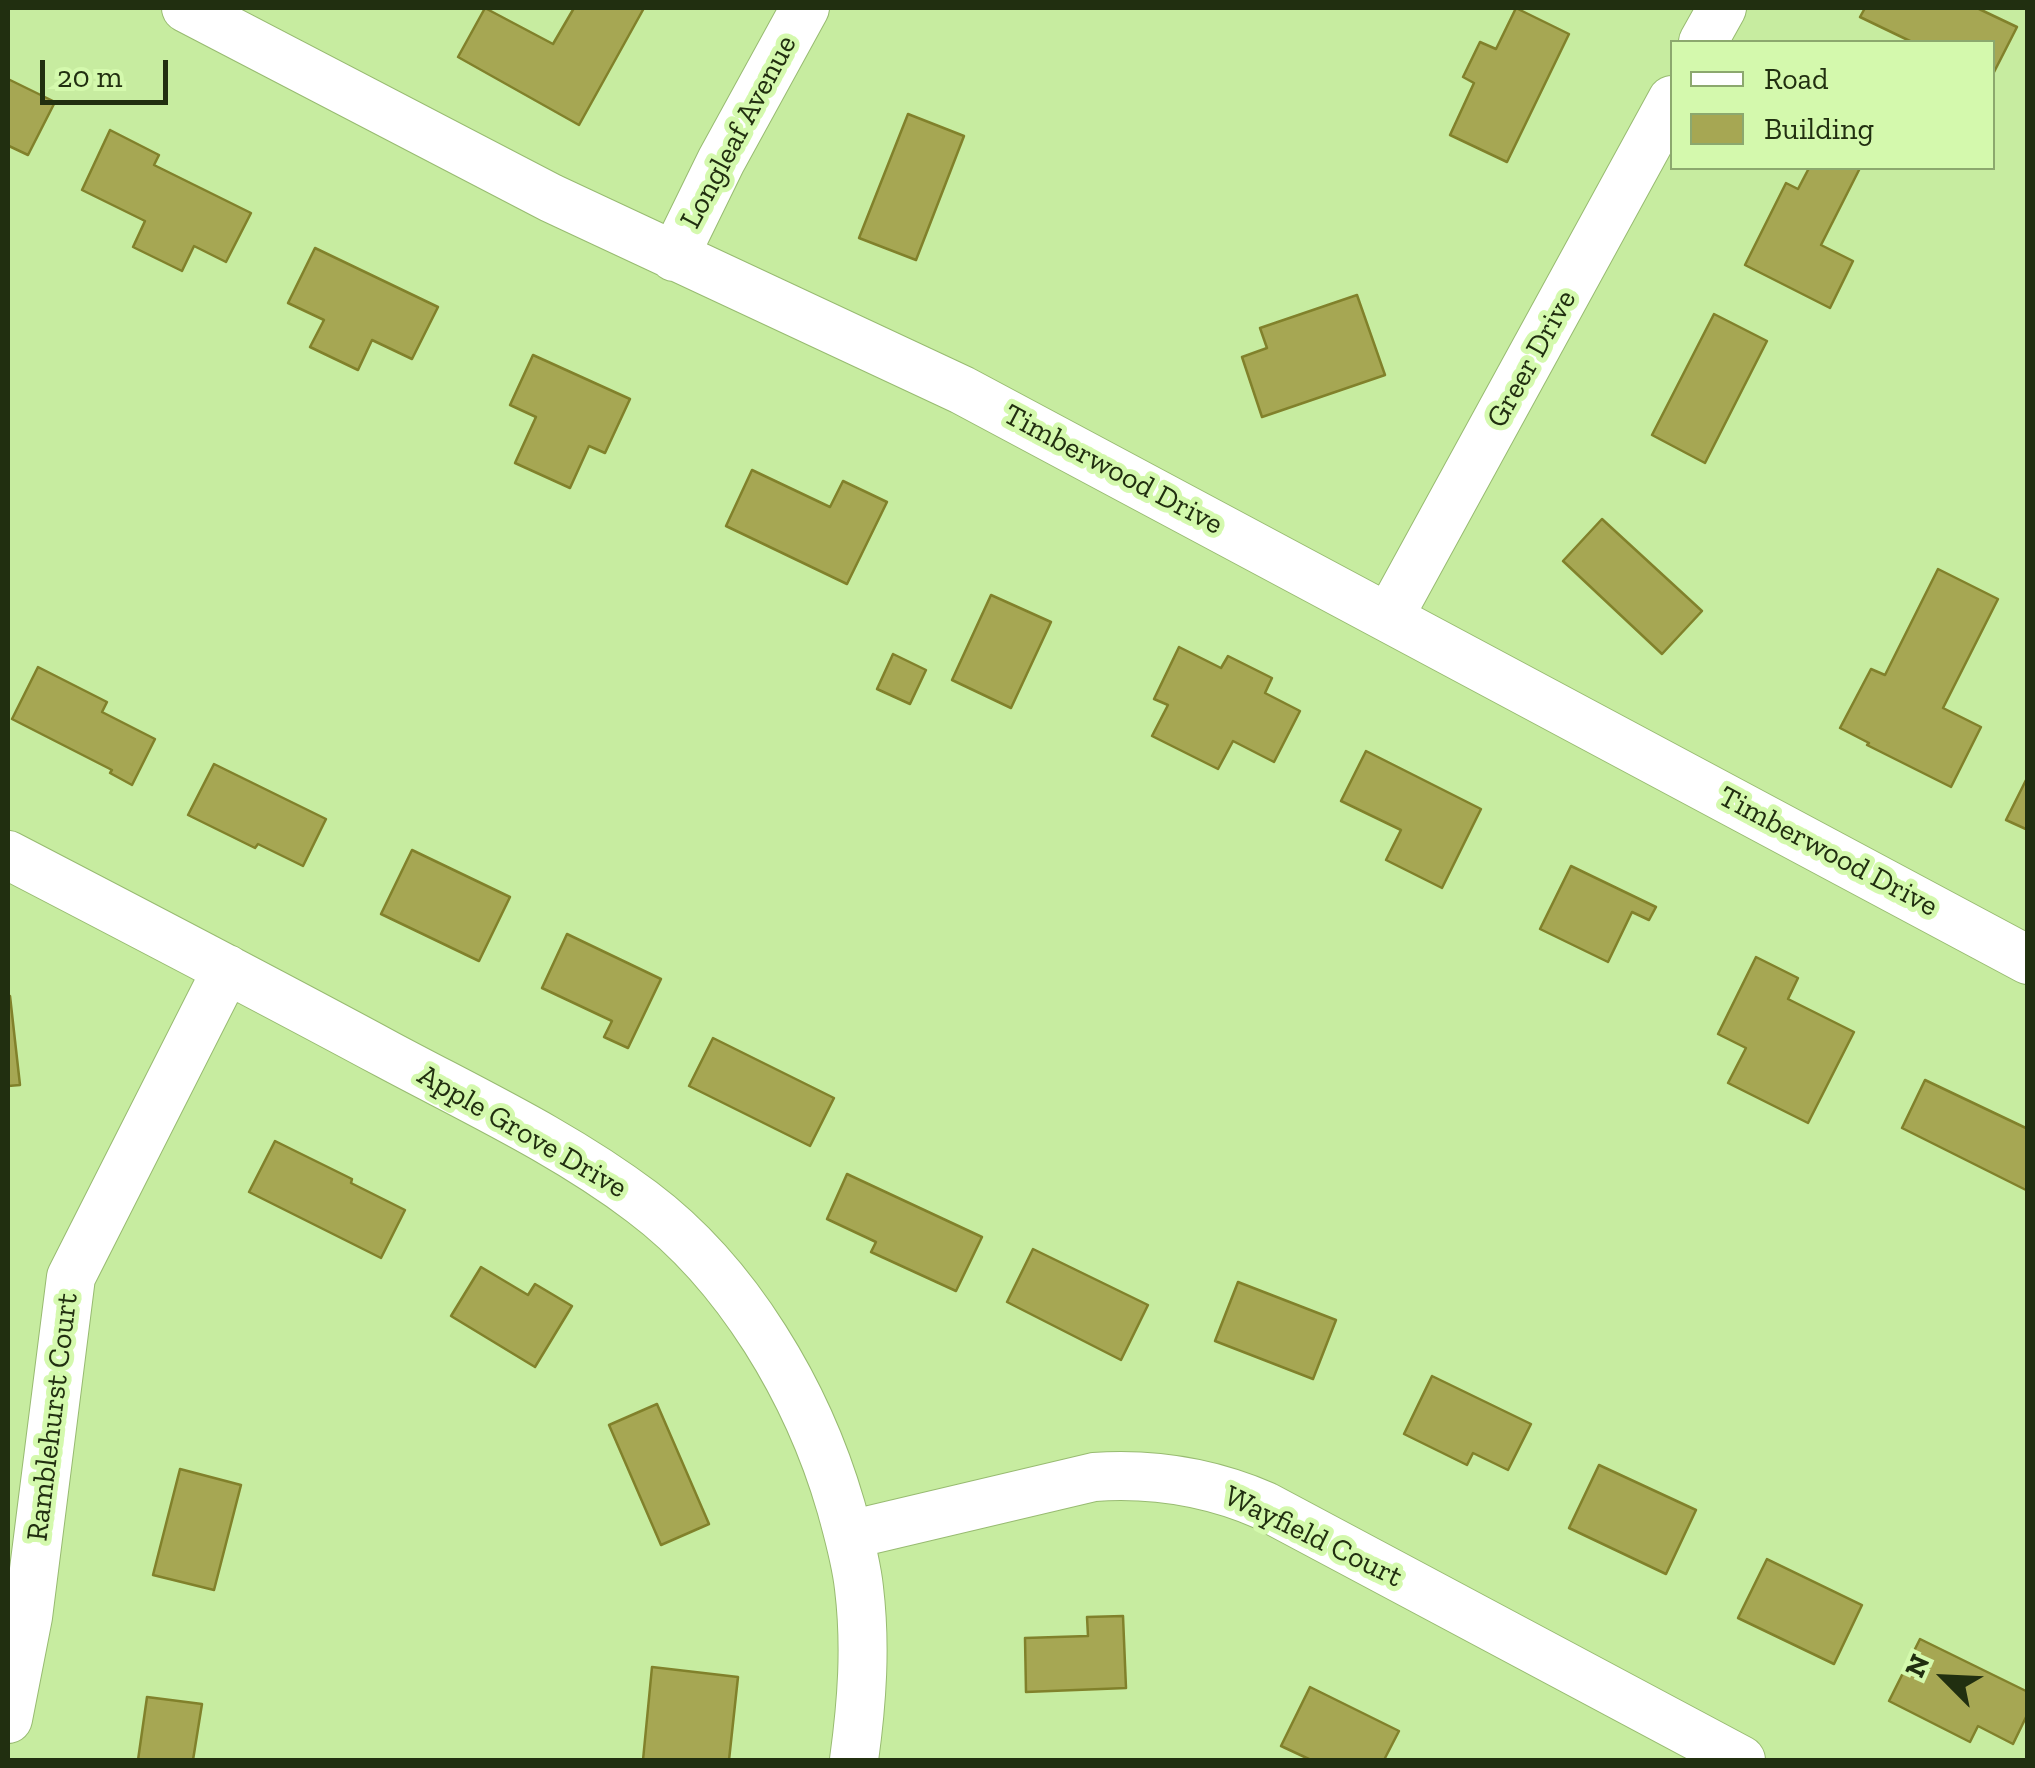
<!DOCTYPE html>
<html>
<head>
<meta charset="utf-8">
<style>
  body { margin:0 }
  #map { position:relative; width:2035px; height:1768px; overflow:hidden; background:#c7eca0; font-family:"Zilla Slab",serif }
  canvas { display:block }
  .frame { position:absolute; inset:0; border:10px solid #212f10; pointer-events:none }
  .legend { position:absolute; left:1670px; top:40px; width:325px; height:130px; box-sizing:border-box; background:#d4f9ad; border:2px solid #8ca86e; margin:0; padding:12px 18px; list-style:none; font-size:30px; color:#212f10 }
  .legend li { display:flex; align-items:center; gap:20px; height:50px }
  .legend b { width:50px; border:2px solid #8ca86e }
  .north { position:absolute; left:1895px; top:1628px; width:100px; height:100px; -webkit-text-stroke:8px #d4f9ad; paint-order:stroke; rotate:294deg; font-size:28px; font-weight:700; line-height:40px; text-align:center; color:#212f10 }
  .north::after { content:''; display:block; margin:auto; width:35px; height:45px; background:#212f10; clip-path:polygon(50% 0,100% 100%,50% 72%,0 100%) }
  .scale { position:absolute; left:40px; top:60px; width:128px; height:45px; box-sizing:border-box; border:5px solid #212f10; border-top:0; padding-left:12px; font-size:30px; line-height:35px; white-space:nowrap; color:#212f10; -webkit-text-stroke:8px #d4f9ad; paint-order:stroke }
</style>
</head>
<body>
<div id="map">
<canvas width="2035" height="1768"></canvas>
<div class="frame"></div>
<ul class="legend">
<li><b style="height:12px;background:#fff"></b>Road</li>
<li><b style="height:28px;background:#a6a753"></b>Building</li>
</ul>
<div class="north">N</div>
<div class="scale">20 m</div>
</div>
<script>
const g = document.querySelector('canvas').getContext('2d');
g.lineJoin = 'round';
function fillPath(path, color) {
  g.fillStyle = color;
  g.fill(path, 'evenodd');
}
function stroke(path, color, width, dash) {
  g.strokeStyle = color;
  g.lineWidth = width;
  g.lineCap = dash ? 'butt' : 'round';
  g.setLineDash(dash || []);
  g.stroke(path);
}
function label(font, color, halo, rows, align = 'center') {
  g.font = font + ' "Zilla Slab",serif';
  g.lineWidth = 10;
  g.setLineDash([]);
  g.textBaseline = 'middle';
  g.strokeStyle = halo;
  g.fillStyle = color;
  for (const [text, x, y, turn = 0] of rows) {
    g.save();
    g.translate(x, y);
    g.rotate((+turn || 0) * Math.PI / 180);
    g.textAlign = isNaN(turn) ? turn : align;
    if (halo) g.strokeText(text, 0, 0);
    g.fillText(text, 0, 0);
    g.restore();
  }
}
const building = new Path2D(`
  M 485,8 L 553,44 L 574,8 L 644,8 L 579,125 L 458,57 Z
  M 1516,8 L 1569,34 L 1507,162 L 1450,135 L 1474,83 L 1463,77 L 1480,42 L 1496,49 Z
  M 1865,8 L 1977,8 L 2017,27 L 1992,76 L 1992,42 L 1912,42 L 1860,17 Z
  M 8,79 L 55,102 L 28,155 L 9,146 L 8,149 Z
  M 908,114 L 964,136 L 916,260 L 859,238 Z
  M 110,130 L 159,155 L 154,165 L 251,213 L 226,262 L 194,246 L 182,271 L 133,247 L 145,221 L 82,190 Z
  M 1809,168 L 1860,168 L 1821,245 L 1853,261 L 1830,308 L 1745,265 L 1786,183 L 1798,189 Z
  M 315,248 L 438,307 L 412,359 L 372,340 L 358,370 L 310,347 L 324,320 L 288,303 Z
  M 1357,295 L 1385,375 L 1262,417 L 1242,357 L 1267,348 L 1260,328 Z
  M 1714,314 L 1767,341 L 1705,463 L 1652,435 Z
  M 533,355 L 630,399 L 605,453 L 589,446 L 570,488 L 515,463 L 536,417 L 510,405 Z
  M 752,470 L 830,507 L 843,481 L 887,502 L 847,584 L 726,526 Z
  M 1602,519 L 1702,611 L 1662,654 L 1563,561 Z
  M 1938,569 L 1998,599 L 1943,708 L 1981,727 L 1951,787 L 1867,745 L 1869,743 L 1840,728 L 1871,669 L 1885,675 Z
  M 991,595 L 1051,622 L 1011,708 L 952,680 Z
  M 1179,647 L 1221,668 L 1228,656 L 1272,678 L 1265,693 L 1300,711 L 1274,762 L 1233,741 L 1218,769 L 1152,736 L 1168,705 L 1154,699 Z
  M 893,654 L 926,670 L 910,704 L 877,689 Z
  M 38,667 L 107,702 L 102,712 L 155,739 L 132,785 L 110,773 L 112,770 L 12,719 Z
  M 1366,751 L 1481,809 L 1442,888 L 1386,860 L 1401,830 L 1341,801 Z
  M 214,764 L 326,819 L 303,866 L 258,844 L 255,848 L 188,815 Z
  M 2028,776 L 2028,830 L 2006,820 Z
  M 412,850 L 510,897 L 479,961 L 381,914 Z
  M 1571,866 L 1656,907 L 1649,920 L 1632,912 L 1608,962 L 1540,929 Z
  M 567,934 L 661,979 L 628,1048 L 604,1037 L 612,1021 L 542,988 Z
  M 1756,957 L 1798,978 L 1788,999 L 1854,1032 L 1808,1123 L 1728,1083 L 1746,1048 L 1718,1034 Z
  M 10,996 L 20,1085 L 8,1086 L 8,997 Z
  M 713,1038 L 834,1098 L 810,1146 L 689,1086 Z
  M 1925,1080 L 2028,1129 L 2028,1191 L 1902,1128 Z
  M 275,1141 L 352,1179 L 351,1183 L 405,1210 L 381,1258 L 249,1192 Z
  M 847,1174 L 982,1237 L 956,1291 L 871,1252 L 876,1242 L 827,1219 Z
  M 1033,1249 L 1148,1305 L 1121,1360 L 1007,1302 Z
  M 481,1267 L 528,1295 L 535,1284 L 572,1306 L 535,1367 L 451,1316 Z
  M 1238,1282 L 1336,1320 L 1313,1379 L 1215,1341 Z
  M 1432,1376 L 1531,1424 L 1508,1470 L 1473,1453 L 1467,1465 L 1404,1434 Z
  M 657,1404 L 709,1524 L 661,1545 L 609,1425 Z
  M 1599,1465 L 1696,1510 L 1666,1574 L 1569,1528 Z
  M 180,1469 L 241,1485 L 214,1590 L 153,1575 Z
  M 1767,1559 L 1862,1605 L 1834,1664 L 1738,1618 Z
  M 1123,1616 L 1126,1688 L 1026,1692 L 1025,1638 L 1088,1636 L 1087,1617 Z
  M 1920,1639 L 2028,1692 L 2028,1713 L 2013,1744 L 1978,1726 L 1970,1742 L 1889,1701 Z
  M 652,1667 L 738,1677 L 729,1760 L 643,1760 Z
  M 1310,1687 L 1399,1731 L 1384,1760 L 1311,1760 L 1281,1746 Z
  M 147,1697 L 202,1704 L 193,1760 L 138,1760 Z`);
const street = new Path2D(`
  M 186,8 L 551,198 L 962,390 L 2028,960
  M 1703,42 L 1722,8
  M 674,257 L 721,161 L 805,8
  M 1389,617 L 1672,100
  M 8,855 C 135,921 262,987 388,1055 C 474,1101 564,1143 642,1202 C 738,1274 808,1393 841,1507 C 848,1533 856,1560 859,1588 C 866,1646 862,1702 854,1760
  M 849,1535 L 1094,1477 C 1153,1473 1210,1482 1265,1506 L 1741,1760
  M 8,1719 L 28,1617 L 71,1277 L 227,969`);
const streetNames = [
  ["Longleaf Avenue",739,132,-62],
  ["Greer Drive",1532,359,-61],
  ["Timberwood Drive",1113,470,28],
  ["Timberwood Drive",1828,852,28],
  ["Apple Grove Drive",522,1132,30],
  ["Ramblehurst Court",53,1417,-83],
  ["Wayfield Court",1313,1537,26]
];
fillPath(building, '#a6a753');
stroke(building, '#81812b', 2.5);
stroke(street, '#98bb71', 50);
stroke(street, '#fff', 48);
label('30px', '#212f10', '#d4f9ad', streetNames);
</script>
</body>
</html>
